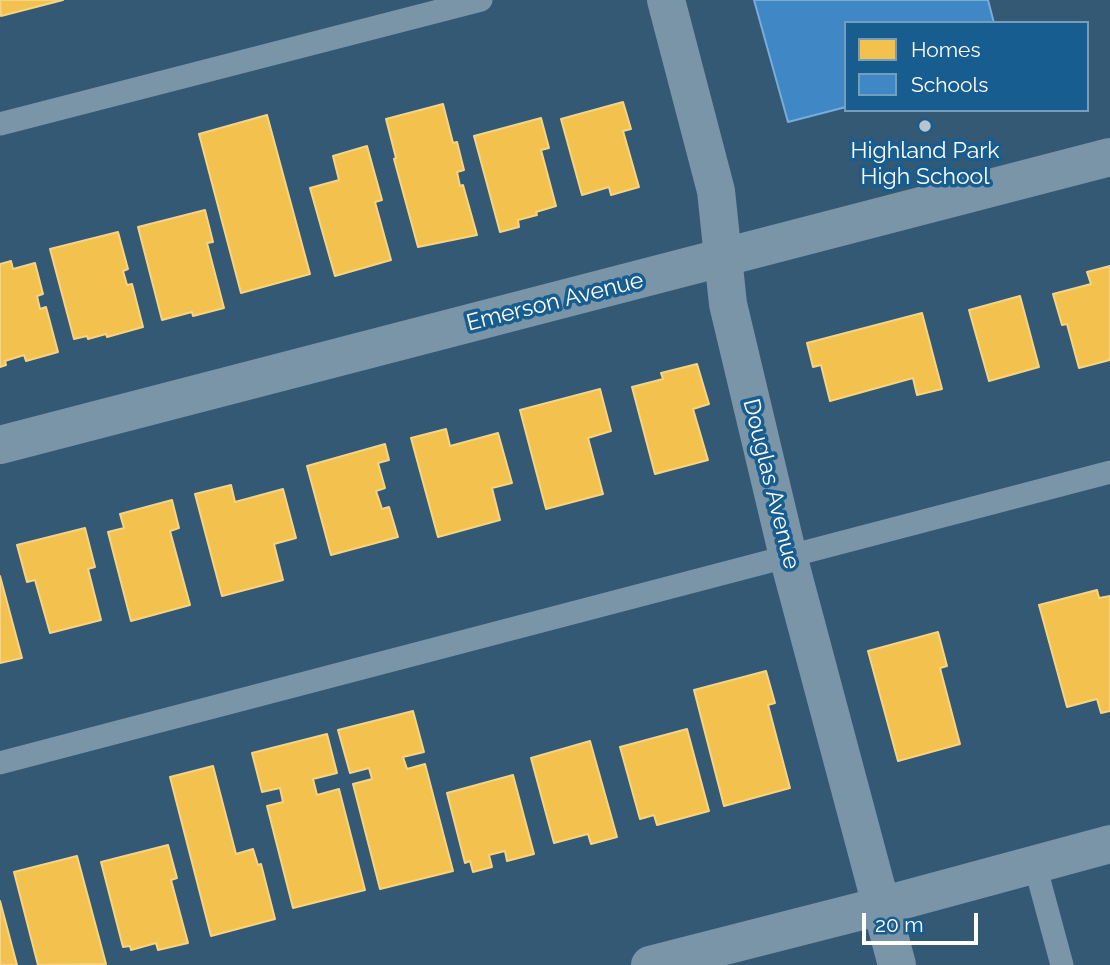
<!DOCTYPE html>
<html>
<head>
<meta charset="utf-8">
<style>
  body { margin:0 }
  #map { position:relative; width:1110px; height:965px; overflow:hidden; background:#335975; font-family:Raleway,sans-serif }
  canvas { display:block }
  .legend { position:absolute; left:844px; top:21px; width:245px; height:91px; box-sizing:border-box; background:#185d90; border:2px solid #749ebc; margin:0; padding:9px 12px; list-style:none; font-size:21px; color:#fff }
  .legend li { display:flex; align-items:center; gap:14px; height:35px }
  .legend b { width:35px; border:2px solid #749ebc }
  .scale { position:absolute; left:862px; top:913px; width:116px; height:32px; box-sizing:border-box; border:4px solid #fff; border-top:0; padding-left:9px; font-size:21px; line-height:24px; white-space:nowrap; color:#fff; -webkit-text-stroke:5px #185d90; paint-order:stroke }
</style>
</head>
<body>
<div id="map">
<canvas width="1110" height="965"></canvas>
<ul class="legend">
<li><b style="height:19px;background:#f2c14e"></b>Homes</li>
<li><b style="height:19px;background:#3f88c5"></b>Schools</li>
</ul>
<div class="scale">20 m</div>
</div>
<script>
const g = document.querySelector('canvas').getContext('2d');
g.lineJoin = 'round';
function fillPath(path, color) {
  g.fillStyle = color;
  g.fill(path, 'evenodd');
}
function stroke(path, color, width, dash) {
  g.strokeStyle = color;
  g.lineWidth = width;
  g.lineCap = dash ? 'butt' : 'round';
  g.setLineDash(dash || []);
  g.stroke(path);
}
function label(font, color, halo, rows, align = 'center') {
  g.font = font + ' Raleway,sans-serif';
  g.lineWidth = 7;
  g.setLineDash([]);
  g.textBaseline = 'middle';
  g.strokeStyle = halo;
  g.fillStyle = color;
  for (const [text, x, y, turn = 0] of rows) {
    g.save();
    g.translate(x, y);
    g.rotate((+turn || 0) * Math.PI / 180);
    g.textAlign = isNaN(turn) ? turn : align;
    if (halo) g.strokeText(text, 0, 0);
    g.fillText(text, 0, 0);
    g.restore();
  }
}
const homes = new Path2D(`
  M 0,0 L 63,0 L 1,16 Z
  M 623,102 L 631,129 L 623,131 L 639,187 L 611,195 L 609,187 L 582,195 L 561,119 Z
  M 443,104 L 453,143 L 457,142 L 464,170 L 457,172 L 460,186 L 463,185 L 477,235 L 418,247 L 394,159 L 396,158 L 386,119 Z
  M 267,115 L 310,274 L 241,293 L 199,134 Z
  M 541,118 L 549,148 L 541,150 L 556,206 L 536,212 L 537,215 L 518,220 L 519,227 L 500,232 L 474,136 Z
  M 367,146 L 382,200 L 375,202 L 391,260 L 335,276 L 310,188 L 339,180 L 333,156 Z
  M 205,210 L 213,242 L 207,243 L 224,308 L 193,316 L 192,312 L 162,320 L 138,227 Z
  M 118,232 L 128,269 L 123,271 L 127,285 L 132,284 L 143,327 L 107,337 L 106,334 L 88,339 L 87,336 L 74,339 L 50,249 Z
  M 11,261 L 13,269 L 35,263 L 43,294 L 37,296 L 40,309 L 46,307 L 58,352 L 26,361 L 24,355 L 5,361 L 6,365 L 0,367 L 0,264 Z
  M 1110,266 L 1110,360 L 1079,368 L 1067,324 L 1062,325 L 1053,294 L 1091,284 L 1087,272 Z
  M 1020,296 L 1039,367 L 989,381 L 969,310 Z
  M 922,313 L 942,389 L 917,395 L 913,378 L 830,401 L 821,365 L 813,367 L 807,343 Z
  M 697,364 L 709,404 L 693,409 L 708,460 L 655,474 L 632,387 L 663,379 L 661,373 Z
  M 600,389 L 611,431 L 588,438 L 603,494 L 546,509 L 520,410 Z
  M 446,429 L 450,446 L 498,433 L 512,483 L 492,488 L 500,520 L 438,537 L 411,438 Z
  M 385,444 L 389,460 L 378,463 L 385,488 L 376,491 L 382,509 L 389,507 L 398,537 L 331,555 L 307,466 Z
  M 231,485 L 235,502 L 283,489 L 296,538 L 274,544 L 283,580 L 222,596 L 195,494 Z
  M 172,500 L 179,528 L 170,531 L 190,605 L 131,621 L 108,532 L 124,528 L 120,514 Z
  M 85,528 L 95,567 L 88,569 L 101,620 L 50,633 L 35,580 L 27,582 L 17,545 Z
  M 0,576 L 22,658 L 0,663 Z
  M 1097,590 L 1099,598 L 1110,596 L 1110,711 L 1101,713 L 1097,699 L 1067,707 L 1039,605 Z
  M 938,632 L 947,666 L 940,668 L 960,744 L 898,761 L 868,651 Z
  M 766,671 L 775,703 L 768,705 L 790,788 L 724,806 L 694,690 Z
  M 413,711 L 424,752 L 403,757 L 407,769 L 425,764 L 453,871 L 380,889 L 353,784 L 372,779 L 369,768 L 350,773 L 338,730 Z
  M 687,729 L 709,811 L 657,825 L 654,815 L 640,819 L 620,747 Z
  M 327,734 L 337,773 L 313,779 L 317,795 L 339,789 L 365,890 L 293,908 L 267,806 L 283,802 L 280,788 L 262,792 L 252,753 Z
  M 590,741 L 617,837 L 591,844 L 588,834 L 554,843 L 531,758 Z
  M 213,766 L 236,854 L 253,849 L 258,865 L 261,864 L 275,919 L 211,936 L 170,777 Z
  M 513,775 L 534,854 L 507,861 L 505,851 L 489,855 L 492,867 L 473,872 L 470,861 L 465,863 L 447,793 Z
  M 168,845 L 177,878 L 171,880 L 188,943 L 158,950 L 156,943 L 131,950 L 130,946 L 123,947 L 101,862 Z
  M 77,856 L 106,964 L 38,965 L 14,872 Z
  M 0,901 L 17,965 L 0,965 Z`);
const schools = new Path2D(`
  M 754,0 L 988,0 L 994,23 L 846,23 L 846,107 L 788,122 Z`);
const service = new Path2D(`
  M 0,124 L 481,0
  M 0,763 L 1110,472
  M 1035,865 L 1062,965`);
const minor = new Path2D(`
  M 0,445 L 1110,157`);
const tertiary = new Path2D(`
  M 666,0 L 716,191 L 728,304 L 788,556 L 897,965
  M 650,965 L 881,906 L 1110,844`);
const markers = [
  [925,126,7,"#b8c5cf"]
];
const poiNames = [
  ["Highland Park",925,151],
  ["High School",925,177]
];
const streetNames = [
  ["Emerson Avenue",555,302,-14],
  ["Douglas Avenue",771,484,76]
];
fillPath(homes, '#f2c14e');
stroke(homes, '#f6d483', 2);
fillPath(schools, '#3f88c5');
stroke(schools, '#79acd6', 2);
stroke(service, '#7a95a8', 23);
stroke(minor, '#7a95a8', 38);
stroke(tertiary, '#7a95a8', 38);
for (const [x, y, r, color] of markers) {
  const dot = new Path2D();
  dot.arc(x, y, r, 0, 2 * Math.PI);
  g.fillStyle = color;
  g.fill(dot);
  stroke(dot, '#185d90', 2.5);
}
label('23px', '#fff', '#185d90', poiNames);
label('23px', '#fff', '#185d90', streetNames);
</script>
</body>
</html>
